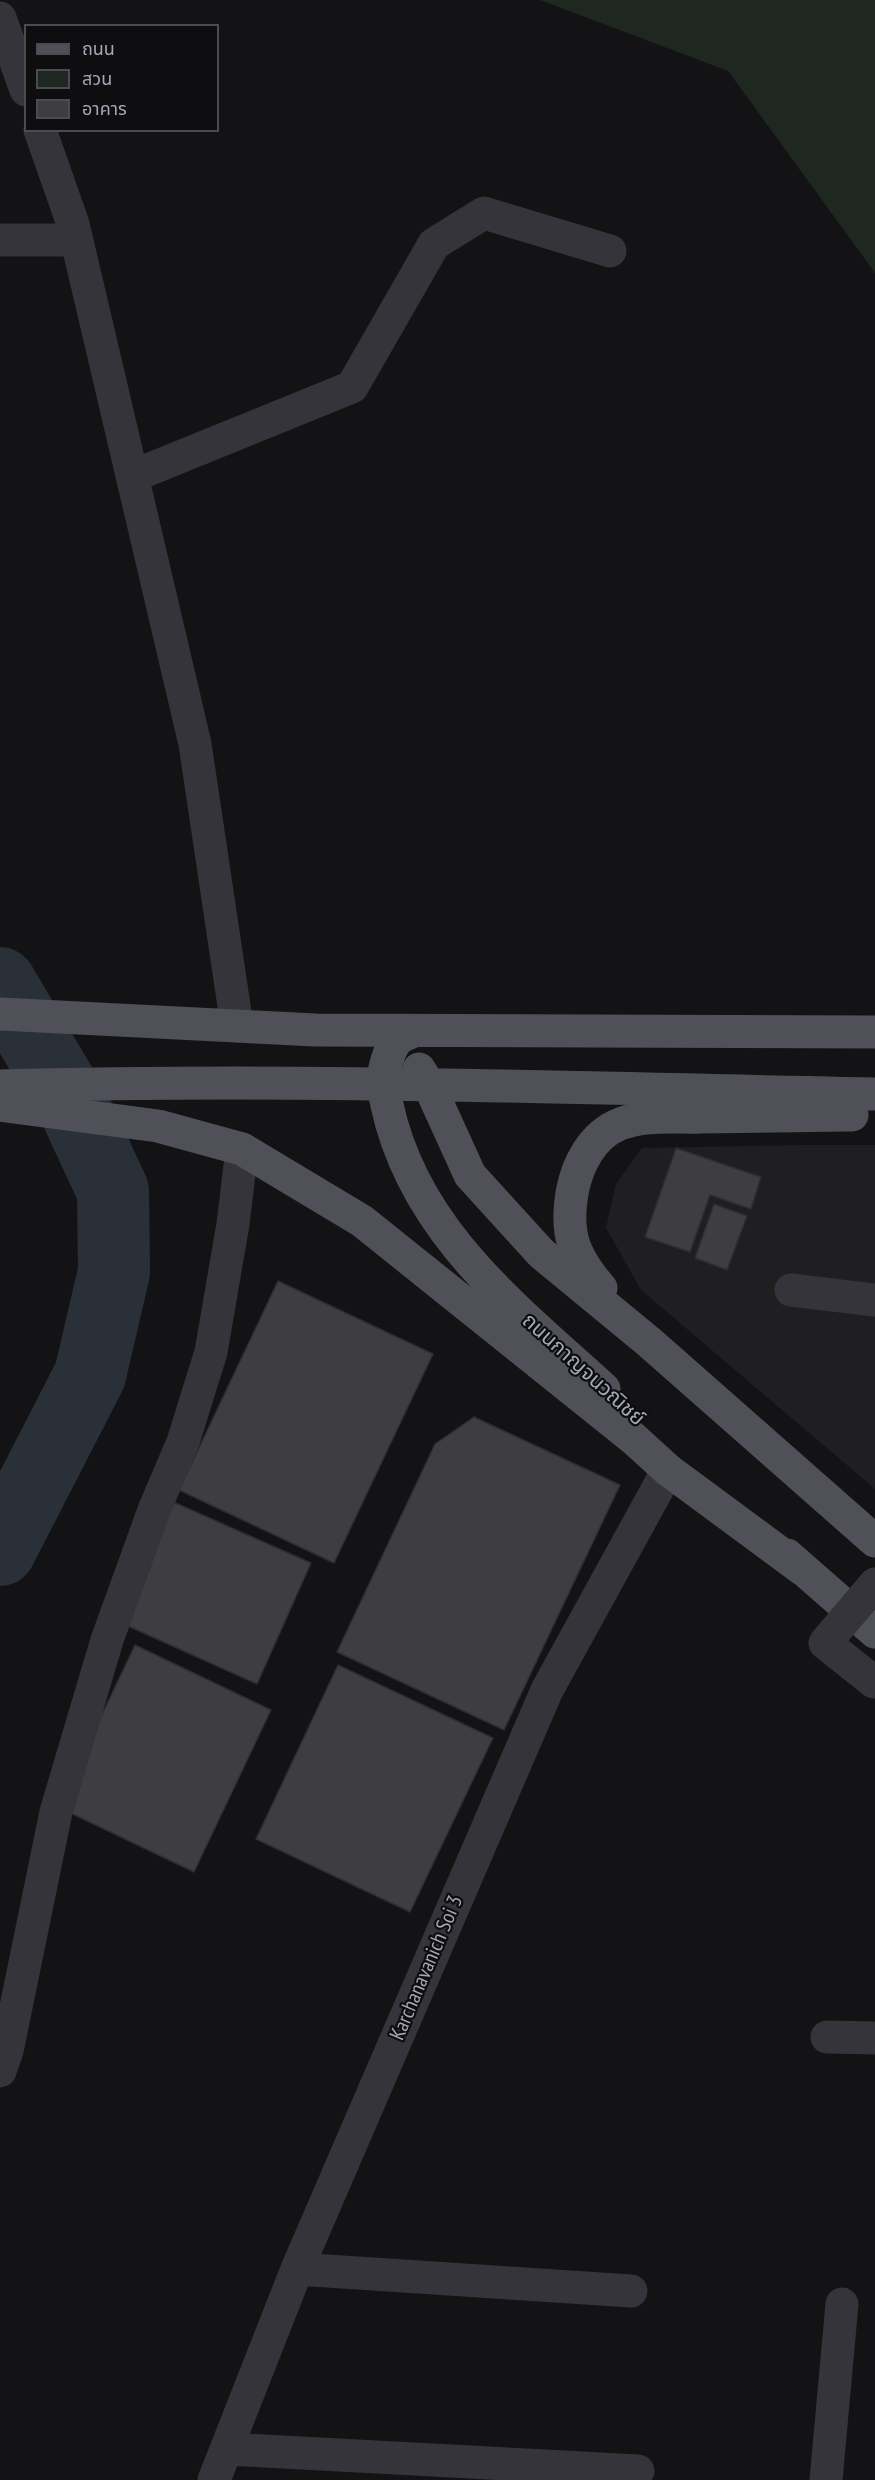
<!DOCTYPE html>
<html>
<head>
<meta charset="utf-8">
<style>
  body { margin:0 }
  #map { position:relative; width:875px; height:2480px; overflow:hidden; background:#131315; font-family:"PT Sans Narrow","Noto Sans Thai",sans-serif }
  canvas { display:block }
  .legend { position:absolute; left:24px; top:24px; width:195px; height:108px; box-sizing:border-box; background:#0e0e10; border:2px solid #4a4c52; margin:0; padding:8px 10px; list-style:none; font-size:18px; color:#a5a8b5 }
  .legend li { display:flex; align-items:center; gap:12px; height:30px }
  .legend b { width:30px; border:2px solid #4a4c52 }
</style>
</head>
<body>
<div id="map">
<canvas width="875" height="2480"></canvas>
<ul class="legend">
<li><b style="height:8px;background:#505158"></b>ถนน</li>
<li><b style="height:16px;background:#1f2721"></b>สวน</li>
<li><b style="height:16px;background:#3d3d42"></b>อาคาร</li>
</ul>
</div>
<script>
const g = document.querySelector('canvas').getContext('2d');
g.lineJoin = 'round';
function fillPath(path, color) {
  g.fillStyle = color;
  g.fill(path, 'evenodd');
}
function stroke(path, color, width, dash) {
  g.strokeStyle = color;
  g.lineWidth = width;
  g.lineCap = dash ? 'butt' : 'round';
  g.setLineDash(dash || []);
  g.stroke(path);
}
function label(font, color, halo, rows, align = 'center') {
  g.font = font + ' "PT Sans Narrow","Noto Sans Thai",sans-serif';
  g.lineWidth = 4.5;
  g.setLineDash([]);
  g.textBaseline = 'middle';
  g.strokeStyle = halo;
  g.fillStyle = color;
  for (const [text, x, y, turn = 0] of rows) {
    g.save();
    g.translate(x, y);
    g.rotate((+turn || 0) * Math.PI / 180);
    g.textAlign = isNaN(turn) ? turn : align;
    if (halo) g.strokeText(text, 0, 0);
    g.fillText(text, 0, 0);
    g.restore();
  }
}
const built = new Path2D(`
  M 801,1145 L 875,1145 L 875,1489 L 641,1290 L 606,1228 L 616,1184 L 642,1148 Z`);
const green = new Path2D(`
  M 540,0 L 875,0 L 875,273 L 728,71 Z`);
const river = new Path2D(`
  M 0,983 L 75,1109 L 113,1191 L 114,1272 L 90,1375 L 0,1550`);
const building = new Path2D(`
  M 676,1148 L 761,1177 L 751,1209 L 710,1195 L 690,1252 L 645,1237 Z
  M 714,1204 L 747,1216 L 727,1270 L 695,1258 Z
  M 278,1281 L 433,1354 L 334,1563 L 179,1490 Z
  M 474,1417 L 620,1485 L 504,1730 L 337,1652 L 435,1444 Z
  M 171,1501 L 311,1563 L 257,1684 L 117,1621 Z
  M 135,1645 L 271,1710 L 194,1872 L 58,1807 Z
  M 338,1665 L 493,1738 L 410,1912 L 256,1839 Z`);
const minor = new Path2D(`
  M 0,18 L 26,90
  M 40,130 L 73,224 L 195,744 L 237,1026
  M 0,240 L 76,240
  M 133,476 L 352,387 L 434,244 L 484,213 L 610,251
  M 791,1290 L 875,1300
  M 827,2037 L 875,2038
  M 0,2071 L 7,2051 L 56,1812 L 107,1640 L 154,1510 L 183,1442 L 211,1352 L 233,1224 L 242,1149
  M 297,2269 L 631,2291
  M 227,2449 L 638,2471
  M 214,2480 L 297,2269 L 547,1690 L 668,1470
  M 826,2480 L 842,2304`);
const major = new Path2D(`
  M 0,1014 L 315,1030 L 875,1032
  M 413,1031 C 408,1034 401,1036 397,1040 C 389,1049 383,1071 383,1083 C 382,1090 386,1098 387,1105 C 414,1231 514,1307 604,1389
  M 419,1069 L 429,1085 L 470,1175 L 541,1253 L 649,1342 L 875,1541
  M 0,1086 C 292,1078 583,1088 875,1094
  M 0,1105 L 158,1126 L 242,1149 L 362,1221 L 634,1439 L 668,1470 L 802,1569
  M 601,1288 C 574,1257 565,1234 572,1193 C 577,1165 592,1135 620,1124 C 644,1114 675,1118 701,1117 C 752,1116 802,1116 852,1115
  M 787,1555 L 875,1632`);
const minorBridge = new Path2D(`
  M 874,1682 L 825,1643 L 875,1584`);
const streetNames = [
  ["ถนนกาญจนวณิชย์",583,1370,42],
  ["Karchanavanich Soi 3",427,1968,-67]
];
fillPath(built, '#1f1f22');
fillPath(green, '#1f2721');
stroke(river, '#2a3038', 72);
fillPath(building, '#3d3d42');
stroke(building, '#2e2d31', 1.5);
stroke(minor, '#34343a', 33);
stroke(major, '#505158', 33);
stroke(minorBridge, '#34343a', 33);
label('21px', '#a5a8b5', '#0e0e10', streetNames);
</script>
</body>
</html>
